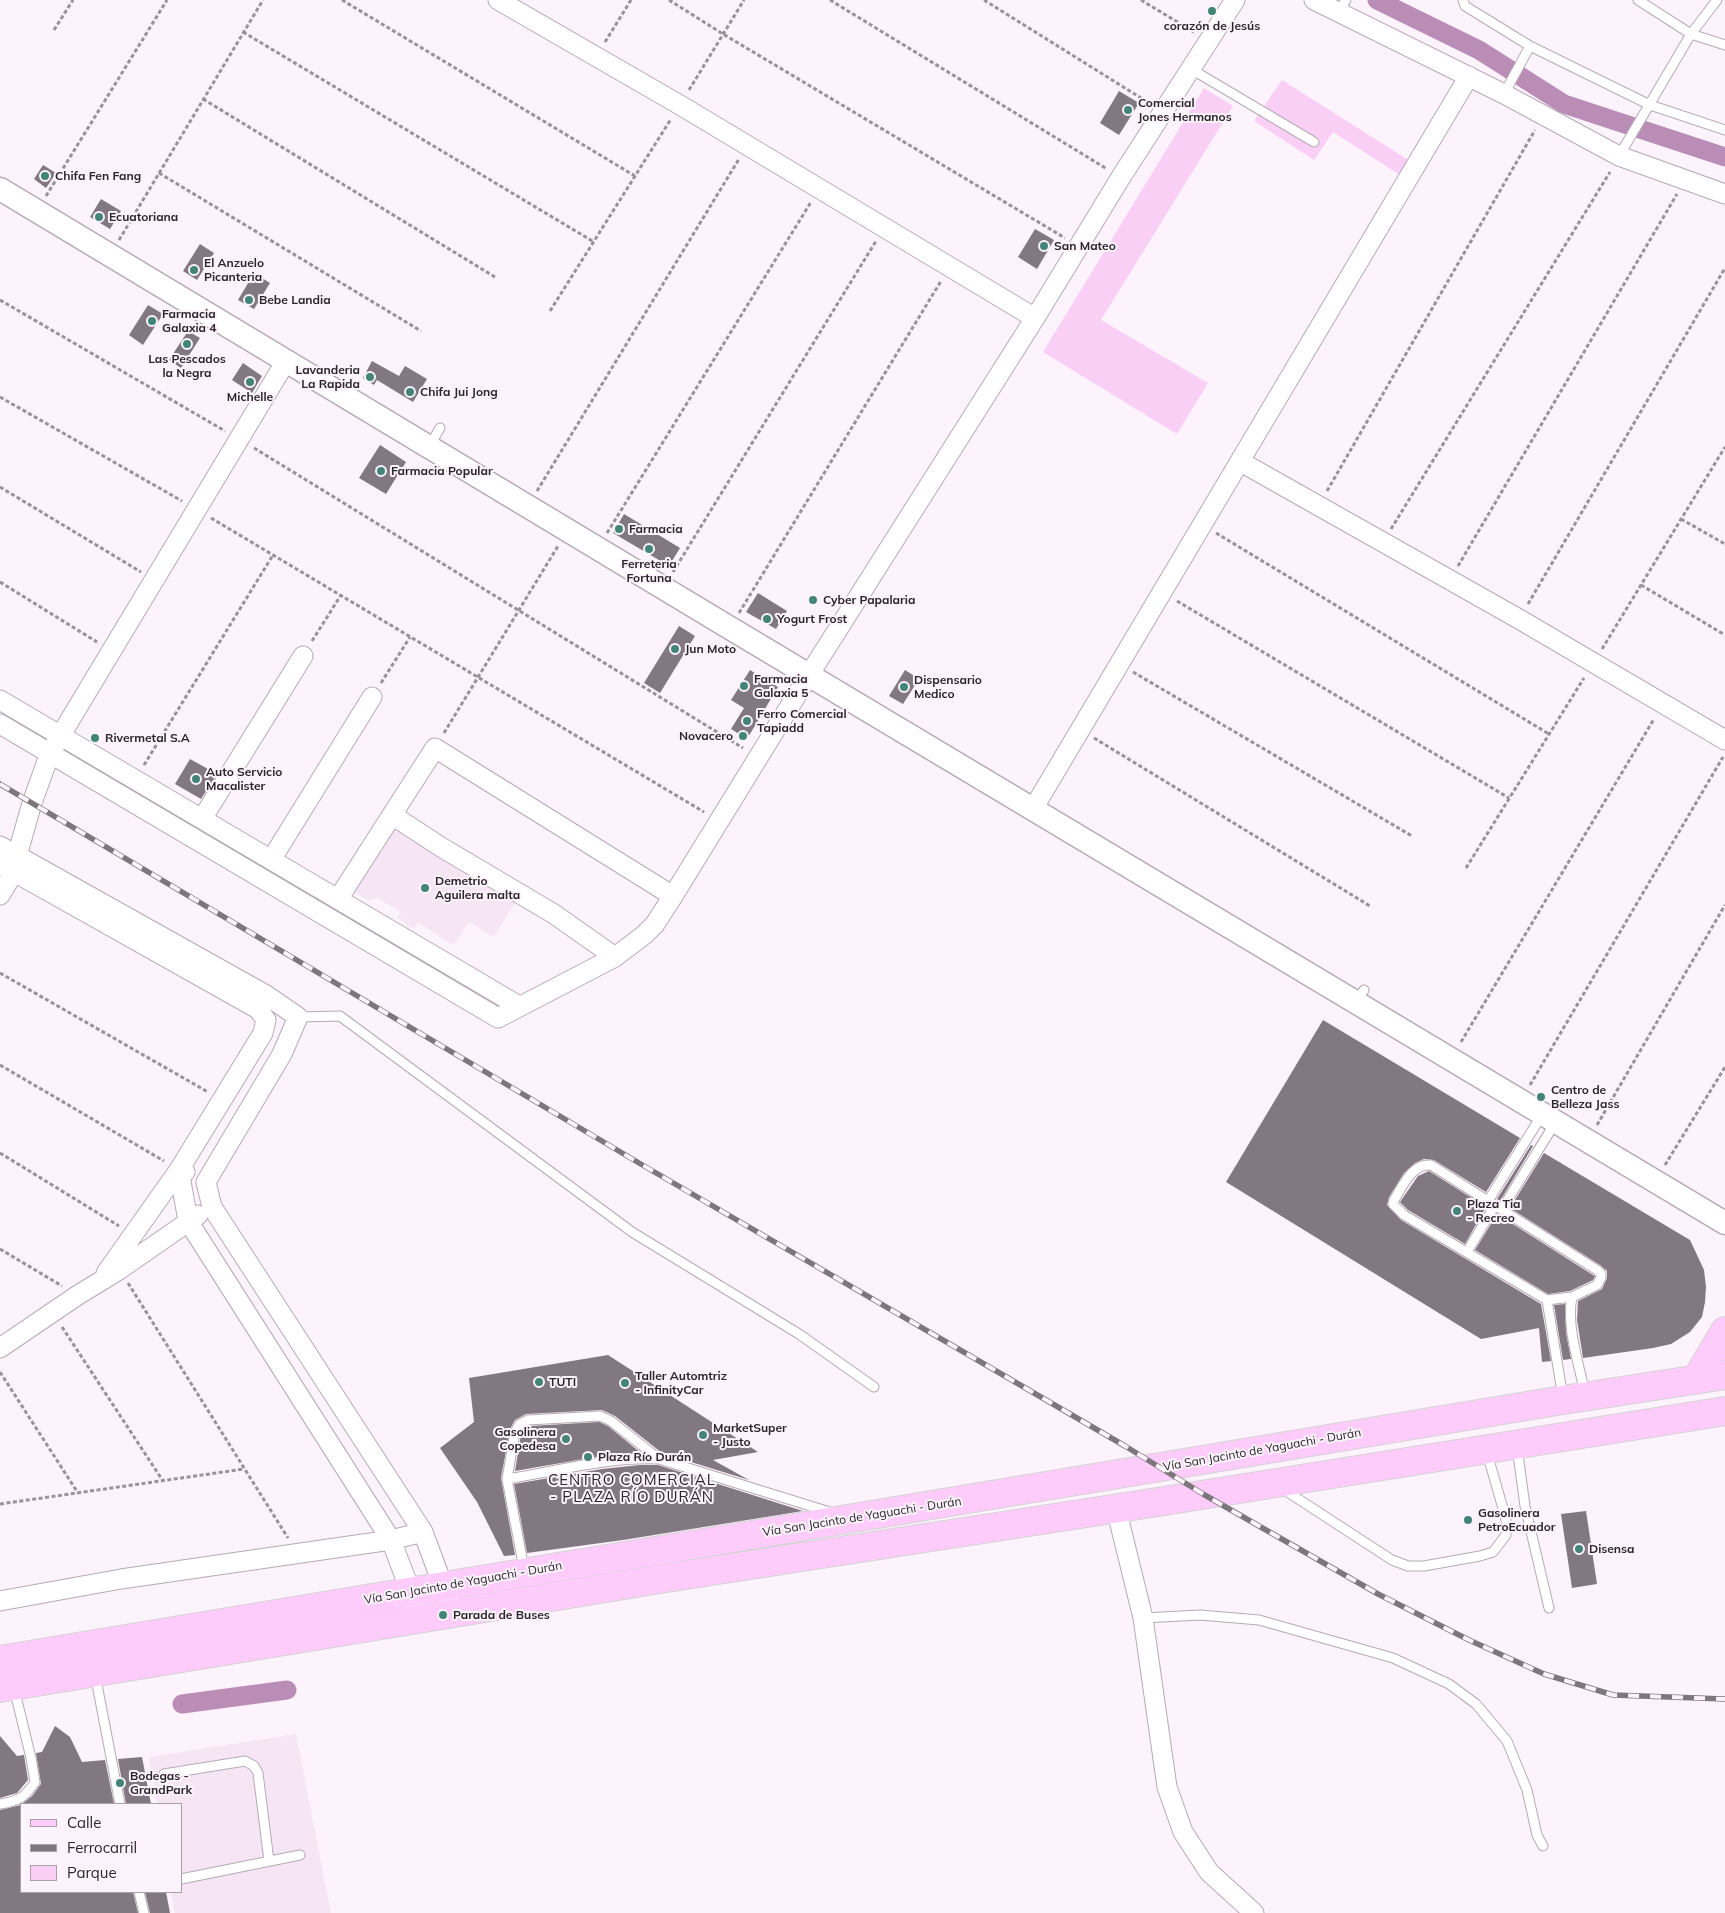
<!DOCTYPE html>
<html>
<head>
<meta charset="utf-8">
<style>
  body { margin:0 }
  #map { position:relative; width:1725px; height:1913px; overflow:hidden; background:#fdf3fc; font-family:Mulish,sans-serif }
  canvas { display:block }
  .legend { position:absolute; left:20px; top:1803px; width:162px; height:90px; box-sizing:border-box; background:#fdf3fc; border:1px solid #a9a1a8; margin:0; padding:6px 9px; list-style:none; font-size:15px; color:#2a262a }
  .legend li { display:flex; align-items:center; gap:10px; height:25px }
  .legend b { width:25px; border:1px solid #a9a1a8 }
</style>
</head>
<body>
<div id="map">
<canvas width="1725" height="1913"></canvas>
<ul class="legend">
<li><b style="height:6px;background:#fdccfa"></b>Calle</li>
<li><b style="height:6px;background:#7d767c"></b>Ferrocarril</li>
<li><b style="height:14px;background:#f9cff6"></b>Parque</li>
</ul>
</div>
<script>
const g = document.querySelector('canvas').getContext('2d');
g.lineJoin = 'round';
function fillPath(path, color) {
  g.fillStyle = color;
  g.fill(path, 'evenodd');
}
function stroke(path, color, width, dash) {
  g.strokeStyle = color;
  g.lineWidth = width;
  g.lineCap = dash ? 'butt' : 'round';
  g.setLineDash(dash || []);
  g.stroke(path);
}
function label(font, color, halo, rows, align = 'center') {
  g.font = font + ' Mulish,sans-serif';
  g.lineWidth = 4;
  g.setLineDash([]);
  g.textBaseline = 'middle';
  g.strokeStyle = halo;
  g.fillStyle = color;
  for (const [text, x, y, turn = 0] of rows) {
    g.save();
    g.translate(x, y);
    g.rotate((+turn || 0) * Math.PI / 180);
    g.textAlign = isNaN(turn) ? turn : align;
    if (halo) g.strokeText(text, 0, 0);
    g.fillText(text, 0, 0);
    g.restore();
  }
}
const built = new Path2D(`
  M 398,829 L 516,901 L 494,937 L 469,922 L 454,945 L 418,923 L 414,929 L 397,918 L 401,912 L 378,898 L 368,900 L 355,893 L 353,883 L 385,832 Z
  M 296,1734 L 331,1913 L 175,1913 L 171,1892 L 181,1892 L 181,1804 L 157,1804 L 149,1757 Z`);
const green = new Path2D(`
  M 1282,80 L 1410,161 L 1400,175 L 1333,132 L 1314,160 L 1254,121 Z
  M 1204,88 L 1233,106 L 1101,320 L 1208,383 L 1177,434 L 1043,352 Z`);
const canal = new Path2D(`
  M 1377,0 L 1479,50 L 1564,104 L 1725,157
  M 182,1704 L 287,1690`);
const building = new Path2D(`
  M 1119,91 L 1139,103 L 1119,135 L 1100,123 Z
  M 43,165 L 56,173 L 46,188 L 34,179 Z
  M 101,199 L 121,211 L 110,229 L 90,217 Z
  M 1035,229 L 1054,240 L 1037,269 L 1018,257 Z
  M 200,244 L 214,253 L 197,280 L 183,271 Z
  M 254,273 L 270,283 L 254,309 L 238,300 Z
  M 148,305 L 163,314 L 143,345 L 129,335 Z
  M 188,331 L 200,338 L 181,368 L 169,360 Z
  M 372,361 L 399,376 L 405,366 L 427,379 L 413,402 L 377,380 L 374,385 L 363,378 Z
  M 243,363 L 262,376 L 252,393 L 232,380 Z
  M 380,445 L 406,462 L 386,494 L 359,478 Z
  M 624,514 L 680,548 L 669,566 L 613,533 Z
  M 758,593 L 787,611 L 776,629 L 746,612 Z
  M 679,626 L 695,636 L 660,693 L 644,683 Z
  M 750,670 L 778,687 L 747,739 L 731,729 L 744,708 L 731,700 Z
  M 905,670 L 919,679 L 903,704 L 889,696 Z
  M 190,759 L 217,774 L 201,799 L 175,784 Z
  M 1323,1020 L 1520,1138 L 1486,1192 L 1434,1160 L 1424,1159 L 1415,1163 L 1404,1173 L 1389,1197 L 1387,1205 L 1401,1220 L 1541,1304 L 1551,1361 L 1542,1362 L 1539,1328 L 1481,1339 L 1226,1182 Z
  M 1531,1145 L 1533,1146 L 1500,1201 L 1497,1199 Z
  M 1544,1153 L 1690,1240 L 1704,1270 L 1706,1287 L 1705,1302 L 1702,1317 L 1690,1332 L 1671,1344 L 1653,1348 L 1583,1358 L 1577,1320 L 1578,1301 L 1602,1289 L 1607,1278 L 1607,1271 L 1600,1265 L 1510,1208 Z
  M 1429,1171 L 1486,1207 L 1465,1244 L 1408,1210 L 1400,1202 L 1418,1176 Z
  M 1497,1214 L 1593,1275 L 1595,1276 L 1593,1280 L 1570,1291 L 1548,1294 L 1475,1250 Z
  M 1565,1304 L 1566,1333 L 1571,1359 L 1563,1360 L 1554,1305 Z
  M 608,1355 L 758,1452 L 713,1460 L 749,1480 L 662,1453 L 615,1416 L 602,1410 L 526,1414 L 515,1420 L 510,1429 L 501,1478 L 515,1555 L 504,1556 L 477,1502 L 440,1448 L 474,1422 L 469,1378 Z
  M 599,1422 L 608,1426 L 641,1453 L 601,1456 L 515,1471 L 521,1434 L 524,1429 L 530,1426 Z
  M 640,1465 L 658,1465 L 803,1511 L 623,1540 L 527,1553 L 514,1484 L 602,1469 Z
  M 1586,1511 L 1597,1584 L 1572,1588 L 1561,1514 Z
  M 55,1726 L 70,1737 L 82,1762 L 105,1760 L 114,1804 L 22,1804 L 32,1796 L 41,1784 L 36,1753 L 42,1752 Z
  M 0,1736 L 17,1756 L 24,1755 L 28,1780 L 17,1793 L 0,1798 Z
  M 142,1757 L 151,1804 L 126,1804 L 118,1759 Z
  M 21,1805 L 21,1892 L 133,1892 L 138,1913 L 0,1913 L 0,1810 Z
  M 145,1892 L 166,1892 L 170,1913 L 150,1913 Z`);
const path = new Path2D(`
  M 342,0 L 635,176
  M 669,0 L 723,34 L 1065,238
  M 830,0 L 1107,169
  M 984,0 L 1149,103
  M 1141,0 L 1194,32
  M 54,30 L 73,0
  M 243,32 L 594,242
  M 605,42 L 631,0
  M 689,90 L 744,0
  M 203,99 L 495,277
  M 159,173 L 421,331
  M 46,196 L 167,0
  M 119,240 L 263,0
  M 0,300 L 225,431
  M 550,311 L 671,119
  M 0,397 L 182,501
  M 254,448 L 743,748
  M 0,487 L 141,572
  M 537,491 L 739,159
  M 1327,491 L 1535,130
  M 211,518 L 704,812
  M 1681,519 L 1725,544
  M 1391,529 L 1610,172
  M 607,533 L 811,202
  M 1216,533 L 1549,734
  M 1458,566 L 1677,194
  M 673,572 L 876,241
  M 0,582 L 97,642
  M 1641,585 L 1725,635
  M 1177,601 L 1509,798
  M 1528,604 L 1725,268
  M 739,613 L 941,281
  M 312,641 L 341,595
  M 1602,649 L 1725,447
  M 1133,672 L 1412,836
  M 381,683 L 410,637
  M 444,733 L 558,546
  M 1094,738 L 1370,906
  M 144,765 L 273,555
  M 1466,868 L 1584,678
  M 0,973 L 208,1092
  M 1461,1042 L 1654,719
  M 0,1065 L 164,1161
  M 1530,1085 L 1723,757
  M 1597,1125 L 1725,905
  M 0,1153 L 119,1226
  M 1665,1165 L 1725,1067
  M 0,1249 L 62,1286
  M 128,1283 L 288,1538
  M 62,1327 L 163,1481
  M 0,1372 L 78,1493
  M 0,1504 L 244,1469`);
const service = new Path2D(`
  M 1463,0 L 1465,6 L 1530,46 L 1650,105 L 1725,130
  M 1638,0 L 1691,34 L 1725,45
  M 1339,12 L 1346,0
  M 1191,69 L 1314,142
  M 1504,94 L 1530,46
  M 1619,156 L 1691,34 L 1717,0
  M 429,447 L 440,428
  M 1355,1003 L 1364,990
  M 298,1017 L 340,1016 L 632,1232 L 799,1334 L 874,1387
  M 1488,1201 L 1542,1115
  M 1502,1209 L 1555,1123
  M 1467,1252 L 1495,1205
  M 1547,1300 L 1572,1297
  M 1563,1398 L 1547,1300 L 1404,1215 L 1393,1204 L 1394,1200 C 1403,1186 1412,1163 1431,1165 L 1597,1270 L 1601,1274 L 1601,1278 L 1597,1285 L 1572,1297 C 1566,1326 1579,1364 1585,1394
  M 1517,1447 L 1525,1506 L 1549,1608
  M 507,1479 L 515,1432 L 520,1424 L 528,1420 L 600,1416 L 611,1421 L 659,1459
  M 1283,1489 L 1392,1560 L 1408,1566 L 1424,1566 L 1480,1556 L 1493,1552 L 1506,1535 L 1506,1519 L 1487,1453
  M 524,1569 L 507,1479 C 558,1471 607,1457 659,1459 L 833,1513
  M 1143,1618 L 1200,1615 L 1259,1620 L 1393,1658 L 1449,1684 L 1476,1704 L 1507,1741 L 1527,1790 L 1537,1835 L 1543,1846
  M 95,1674 L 120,1804
  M 164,1774 L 245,1761 L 254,1766 L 258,1773 L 269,1861
  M 0,1804 C 19,1801 24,1798 35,1782 L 31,1758 L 14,1688
  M 181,1879 L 300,1855
  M 139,1892 L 144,1913`);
const minor = new Path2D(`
  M 498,0 L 680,105 L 1035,318
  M 1314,0 L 1504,94 L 1619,156 L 1725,194
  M 1241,462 L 1519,619 L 1725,740
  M 0,700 L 519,1006
  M 0,724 L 498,1018 L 615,957 L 644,935 L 655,924 L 673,896 L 809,675 L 1035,318 L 1121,177 L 1235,0
  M 1033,809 L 1469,76
  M 392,815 L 441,847 L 554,914 L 615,957
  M 202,819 L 303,656
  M 0,846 L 266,995 L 298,1017 L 282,1054 L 206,1182 L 212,1207 L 423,1532 L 453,1613
  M 271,860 L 372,697
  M 0,864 L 258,1009 L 266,1020 L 263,1033 L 179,1170 L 188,1221 L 391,1540 L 415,1603
  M 0,895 L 14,872 L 17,856 L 32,803 L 50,753 L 286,361
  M 338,899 L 435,748 L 673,896
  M 106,1273 L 179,1170 L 185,1172
  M 0,1348 L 78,1295 L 119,1270 L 198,1215
  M 1116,1508 L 1143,1618 L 1167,1787 L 1183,1832 L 1209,1872 L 1254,1913
  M 0,1601 L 121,1579 L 391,1540 L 423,1532`);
const tertiary = new Path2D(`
  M 0,189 L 730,628 L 1725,1223`);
const primary = new Path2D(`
  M 1696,1380 L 1725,1331
  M 0,1660 L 1563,1400 L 1725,1375
  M 0,1688 L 666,1578 L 1158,1502 L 1725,1411`);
const rail = new Path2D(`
  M 0,784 L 639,1163 L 1125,1446 L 1203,1494 L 1378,1594 L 1469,1640 L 1544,1674 L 1613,1695 L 1725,1699`);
const markers = [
  [1212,11,5,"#428578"],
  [1128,110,5,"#428578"],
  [45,176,5,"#428578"],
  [99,217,5,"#428578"],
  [1044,246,5,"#428578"],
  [194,270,5,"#428578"],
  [249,300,5,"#428578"],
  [152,321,5,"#428578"],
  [187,344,5,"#428578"],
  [370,377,5,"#428578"],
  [250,382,5,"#428578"],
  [410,392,5,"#428578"],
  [381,471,5,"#428578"],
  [619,529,5,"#428578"],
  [649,549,5,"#428578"],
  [813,600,5,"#428578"],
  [767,619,5,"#428578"],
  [675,649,5,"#428578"],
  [744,686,5,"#428578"],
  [904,687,5,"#428578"],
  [747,721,5,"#428578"],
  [743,736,5,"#428578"],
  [95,738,5,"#428578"],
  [196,779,5,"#428578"],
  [425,888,5,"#428578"],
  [1541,1097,5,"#428578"],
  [1457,1211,5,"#428578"],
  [539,1382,5,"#428578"],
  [625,1383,5,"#428578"],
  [703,1435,5,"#428578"],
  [566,1439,5,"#428578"],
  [588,1457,5,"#428578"],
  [1468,1520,5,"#428578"],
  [1579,1549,5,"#428578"],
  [443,1615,5,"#428578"],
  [120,1783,5,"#428578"]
];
const poiNames = [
  ["corazón de Jesús",1212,26,"center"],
  ["Comercial",1138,103],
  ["Jones Hermanos",1138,117],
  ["Chifa Fen Fang",55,176],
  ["Ecuatoriana",109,217],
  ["San Mateo",1054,246],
  ["El Anzuelo",204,263],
  ["Picanteria",204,277],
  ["Bebe Landia",259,300],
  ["Farmacia",162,314],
  ["Galaxia 4",162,328],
  ["Las Pescados",187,359,"center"],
  ["la Negra",187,373,"center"],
  ["Lavanderia",360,370,"right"],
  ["La Rapida",360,384,"right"],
  ["Chifa Jui Jong",420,392],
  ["Michelle",250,397,"center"],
  ["Farmacia Popular",391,471],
  ["Farmacia",629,529],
  ["Ferreteria",649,564,"center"],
  ["Fortuna",649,578,"center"],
  ["Cyber Papalaria",823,600],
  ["Yogurt Frost",777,619],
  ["Jun Moto",685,649],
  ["Farmacia",754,679],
  ["Galaxia 5",754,693],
  ["Dispensario",914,680],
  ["Medico",914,694],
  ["Ferro Comercial",757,714],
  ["Tapiadd",757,728],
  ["Novacero",733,736,"right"],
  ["Rivermetal S.A",105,738],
  ["Auto Servicio",206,772],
  ["Macalister",206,786],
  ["Demetrio",435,881],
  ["Aguilera malta",435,895],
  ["Centro de",1551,1090],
  ["Belleza Jass",1551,1104],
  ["Plaza Tia",1467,1204],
  ["- Recreo",1467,1218],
  ["Taller Automtriz",635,1376],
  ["- InfinityCar",635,1390],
  ["TUTI",549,1382],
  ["MarketSuper",713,1428],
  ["- Justo",713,1442],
  ["Gasolinera",556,1432,"right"],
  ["Copedesa",556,1446,"right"],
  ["Plaza Río Durán",598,1457],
  ["Gasolinera",1478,1513],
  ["PetroEcuador",1478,1527],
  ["Disensa",1589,1549],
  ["Parada de Buses",453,1615],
  ["Bodegas -",130,1776],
  ["GrandPark",130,1790]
];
const streetNames = [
  ["Vía San Jacinto de Yaguachi - Durán",1262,1450,-10],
  ["Vía San Jacinto de Yaguachi - Durán",862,1517,-9],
  ["Vía San Jacinto de Yaguachi - Durán",463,1583,-10]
];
const quarterNames = [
  ["CENTRO COMERCIAL",632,1480],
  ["- PLAZA RÍO DURÁN",632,1497]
];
fillPath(built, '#f6e6f5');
fillPath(green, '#f9cff6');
stroke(canal, '#ba8db7', 19);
fillPath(building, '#817881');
stroke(service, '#b5abb4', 11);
stroke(minor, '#b5abb4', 21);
stroke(tertiary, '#b5abb4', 25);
stroke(primary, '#d4d4d4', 30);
stroke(path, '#999298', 3, [4, 2.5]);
stroke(service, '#fff', 9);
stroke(minor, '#fff', 19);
stroke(tertiary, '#fff', 22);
stroke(primary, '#fdccfa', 28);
stroke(rail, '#7d767c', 5.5);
stroke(rail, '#fdf3fc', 4, [11]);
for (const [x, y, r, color] of markers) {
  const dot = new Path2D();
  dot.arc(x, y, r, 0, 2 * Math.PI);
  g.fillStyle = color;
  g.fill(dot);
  stroke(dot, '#fdf3fc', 2);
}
label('bold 12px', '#2a262a', '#fdf3fc', poiNames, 'left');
label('12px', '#2a262a', '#fdf3fc', streetNames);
g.letterSpacing = '1px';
label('15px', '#2a262a', '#fdf3fc', quarterNames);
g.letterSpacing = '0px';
</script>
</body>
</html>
